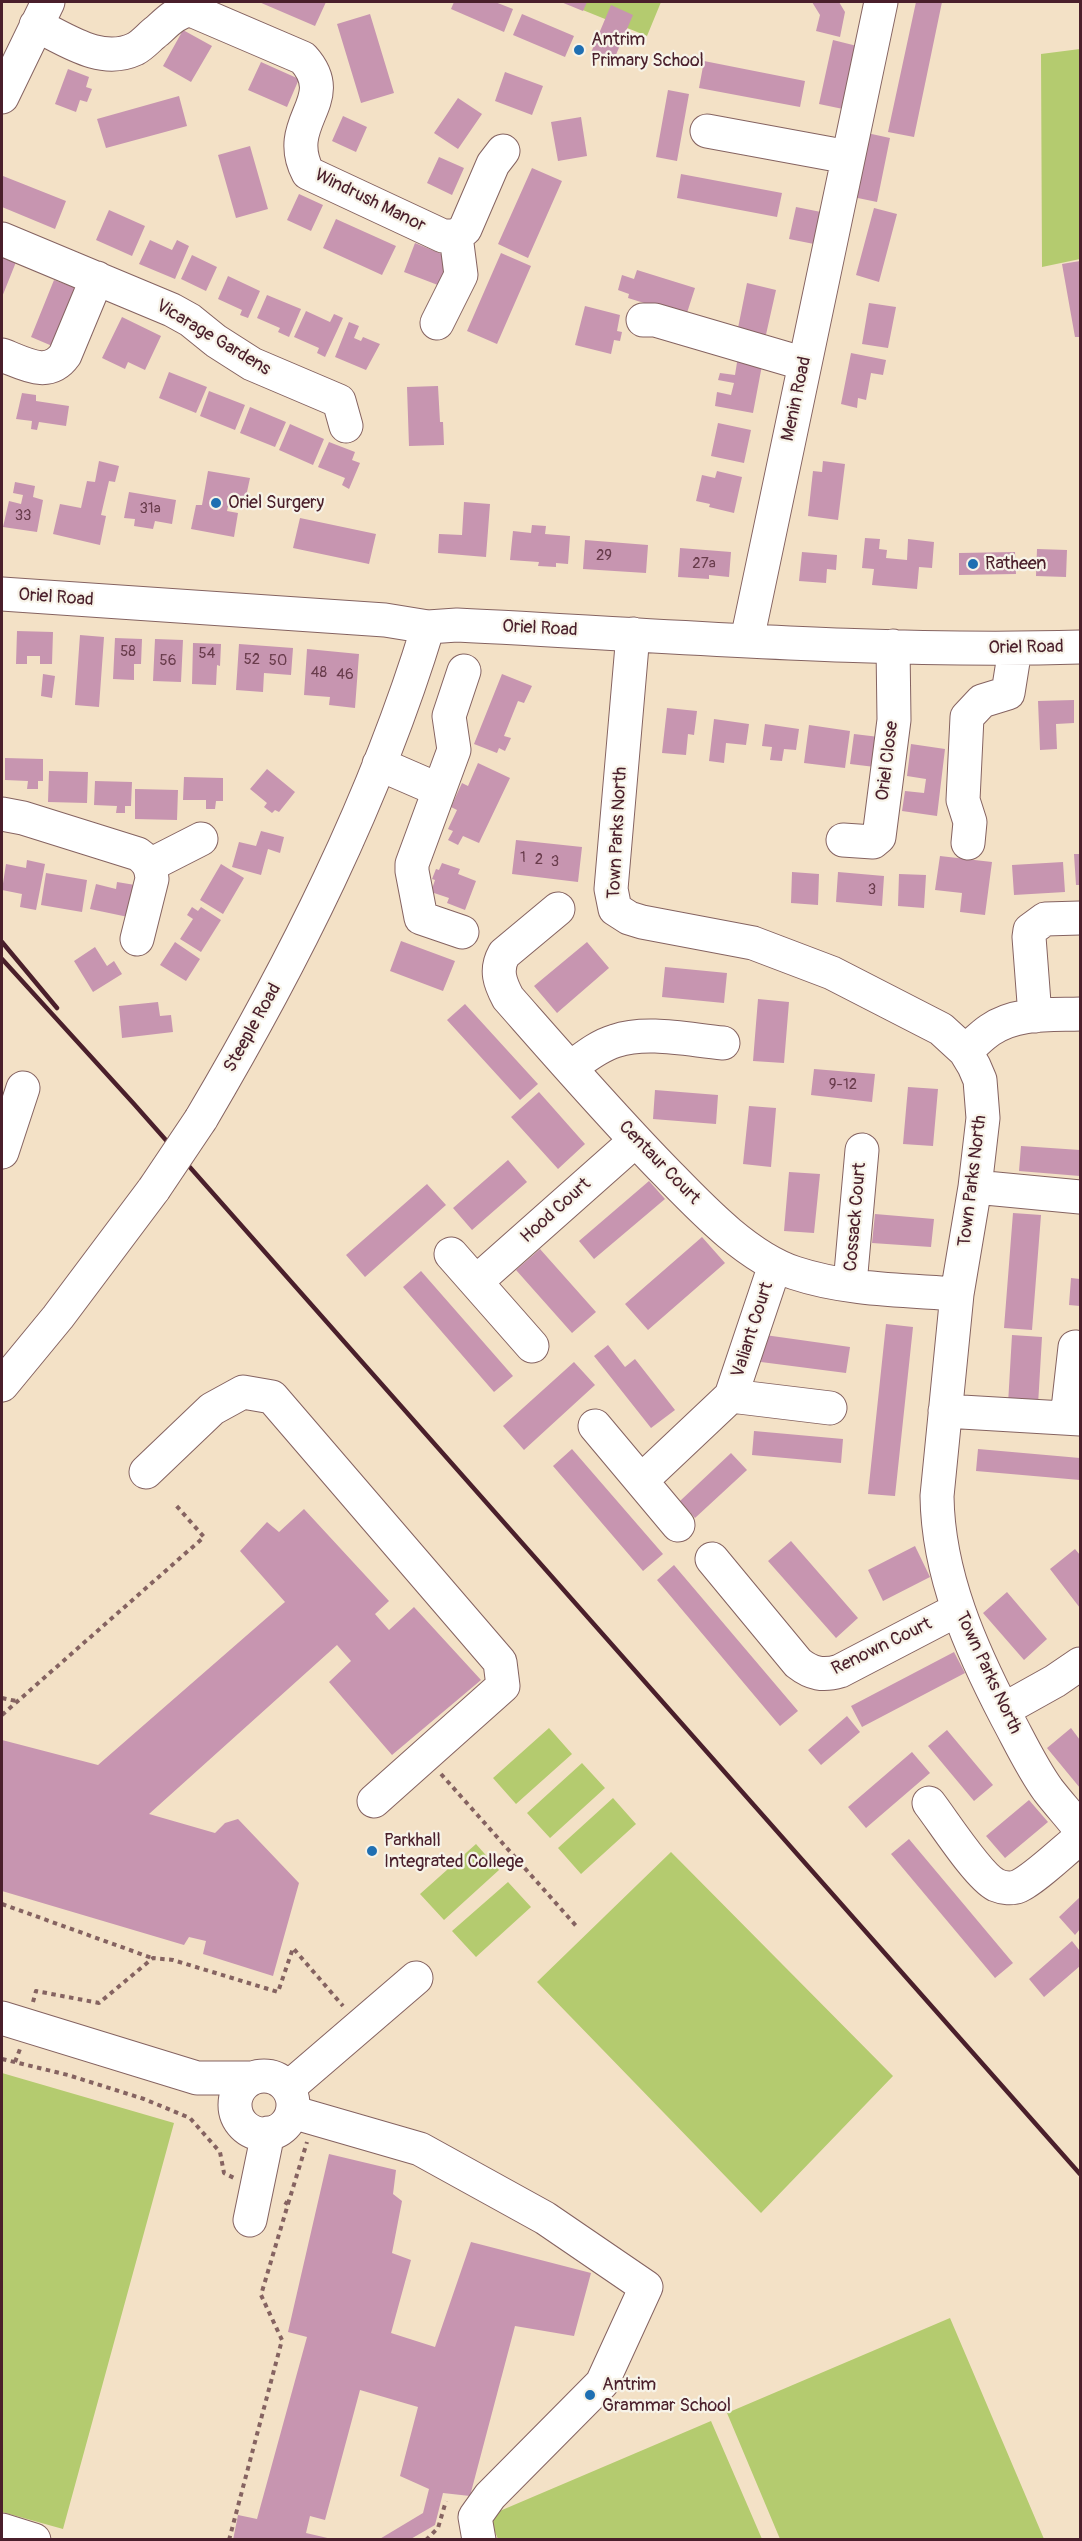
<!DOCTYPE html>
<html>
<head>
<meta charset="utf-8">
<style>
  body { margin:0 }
  #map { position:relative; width:1082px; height:2541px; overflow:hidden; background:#f3e1c6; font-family:Pangolin,sans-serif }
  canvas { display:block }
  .frame { position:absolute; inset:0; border:3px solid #4a1f2b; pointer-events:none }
</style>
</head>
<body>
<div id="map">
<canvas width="1082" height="2541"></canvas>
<div class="frame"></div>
</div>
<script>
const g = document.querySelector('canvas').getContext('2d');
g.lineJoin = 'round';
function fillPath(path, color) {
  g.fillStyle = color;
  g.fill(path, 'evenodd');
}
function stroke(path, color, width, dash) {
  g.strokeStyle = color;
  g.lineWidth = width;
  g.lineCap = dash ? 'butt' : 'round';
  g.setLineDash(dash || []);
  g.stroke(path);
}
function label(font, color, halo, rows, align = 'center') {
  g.font = font + ' Pangolin,sans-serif';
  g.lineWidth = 4.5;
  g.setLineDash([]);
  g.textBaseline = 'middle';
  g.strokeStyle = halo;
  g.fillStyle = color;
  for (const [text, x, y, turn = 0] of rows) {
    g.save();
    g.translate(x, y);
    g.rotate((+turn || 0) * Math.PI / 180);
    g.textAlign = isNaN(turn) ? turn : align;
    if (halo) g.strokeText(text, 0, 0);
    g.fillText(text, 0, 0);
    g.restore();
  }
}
const green = new Path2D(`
  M 563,2 L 661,2 L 647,36 Z
  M 1080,49 L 1080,259 L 1042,267 L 1041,54 Z
  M 549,1728 L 572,1754 L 516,1804 L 493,1778 Z
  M 582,1763 L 605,1788 L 550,1838 L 527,1813 Z
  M 613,1798 L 636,1824 L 581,1874 L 558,1848 Z
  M 476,1844 L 499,1870 L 444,1920 L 420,1894 Z
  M 671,1852 L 893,2076 L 761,2213 L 537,1982 Z
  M 508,1882 L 531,1907 L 476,1957 L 452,1931 Z
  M 2,2073 L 174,2123 L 63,2529 L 2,2512 Z
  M 950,2318 L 1044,2539 L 780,2539 L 727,2413 Z
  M 711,2421 L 762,2539 L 498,2539 L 488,2516 Z`);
const building = new Path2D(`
  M 259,2 L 326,2 L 315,26 Z
  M 454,2 L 495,2 L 513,9 L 504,32 L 451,9 Z
  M 561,2 L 587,2 L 583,11 Z
  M 812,2 L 839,2 L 845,12 L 840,37 L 816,31 L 820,15 Z
  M 916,2 L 942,2 L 914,137 L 888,132 Z
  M 611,5 L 633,15 L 612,64 L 590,55 Z
  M 370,14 L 394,93 L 361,103 L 337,24 Z
  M 522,14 L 574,36 L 565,57 L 513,35 Z
  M 183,30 L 212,46 L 191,82 L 163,66 Z
  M 833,40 L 857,46 L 843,109 L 819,104 Z
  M 704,61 L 805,81 L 800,107 L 699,88 Z
  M 261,62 L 299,79 L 287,107 L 248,90 Z
  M 68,69 L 89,77 L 86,87 L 92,89 L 87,102 L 80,100 L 76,112 L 55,104 Z
  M 505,72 L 543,86 L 532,115 L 495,101 Z
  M 668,90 L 689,94 L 677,161 L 656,157 Z
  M 179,96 L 187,126 L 106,148 L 97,119 Z
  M 458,98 L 482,114 L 458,149 L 434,133 Z
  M 343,116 L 367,127 L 356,152 L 332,141 Z
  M 581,117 L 587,156 L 558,161 L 551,122 Z
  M 867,133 L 890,138 L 877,202 L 853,197 Z
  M 250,146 L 268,209 L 236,218 L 218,155 Z
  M 439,157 L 464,168 L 452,195 L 427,183 Z
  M 532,168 L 562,181 L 528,258 L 498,244 Z
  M 681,174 L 782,193 L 777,217 L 677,198 Z
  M 3,176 L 66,201 L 55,229 L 2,207 Z
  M 299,194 L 323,205 L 311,231 L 287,220 Z
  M 796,207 L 821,212 L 814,244 L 789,239 Z
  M 874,208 L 897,214 L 879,282 L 856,275 Z
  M 109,210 L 145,226 L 132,256 L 96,240 Z
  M 336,219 L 396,246 L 382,275 L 323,248 Z
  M 150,240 L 172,250 L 177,240 L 189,246 L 175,279 L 139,264 Z
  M 415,243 L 454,259 L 443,287 L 404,272 Z
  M 501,253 L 531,266 L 497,344 L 467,331 Z
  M 192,255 L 217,267 L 206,291 L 181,279 Z
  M 2,257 L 16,262 L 2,297 Z
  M 1080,261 L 1080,337 L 1075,337 L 1062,264 Z
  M 637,270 L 695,288 L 686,316 L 628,298 L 629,294 L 618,290 L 622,275 L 634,279 Z
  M 228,276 L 260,291 L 248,318 L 240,315 L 242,310 L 218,299 Z
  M 54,280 L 81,290 L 57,348 L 31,337 Z
  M 747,283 L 776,290 L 765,339 L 737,333 Z
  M 267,295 L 301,309 L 289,337 L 278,332 L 280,328 L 257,318 Z
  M 869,303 L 896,307 L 888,348 L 862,344 Z
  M 585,306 L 620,315 L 617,331 L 622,332 L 620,341 L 614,340 L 611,354 L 575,345 Z
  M 306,311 L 330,322 L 334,314 L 343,318 L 325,357 L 317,353 L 319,348 L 294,337 Z
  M 122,317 L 161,336 L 145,370 L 128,362 L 125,369 L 102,358 Z
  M 349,322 L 359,326 L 354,338 L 361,341 L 363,337 L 380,344 L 366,370 L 335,357 Z
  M 851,353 L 886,360 L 883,375 L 871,373 L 866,400 L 858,398 L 857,408 L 841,404 Z
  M 738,356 L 763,360 L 753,413 L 715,406 L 717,392 L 731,395 L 734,383 L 718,380 L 720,373 L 735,375 Z
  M 169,372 L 207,387 L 196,413 L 159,398 Z
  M 438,386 L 440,422 L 443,422 L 444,445 L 409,446 L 407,387 Z
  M 209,391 L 245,405 L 235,430 L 200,416 Z
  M 22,393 L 36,395 L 36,401 L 69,406 L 66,426 L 39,422 L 37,430 L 31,429 L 32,421 L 16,419 Z
  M 250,407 L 286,422 L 275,447 L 240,433 Z
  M 718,423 L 751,430 L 744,463 L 711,456 Z
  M 290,424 L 324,439 L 313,465 L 279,450 Z
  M 329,442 L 355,452 L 352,460 L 360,463 L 349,489 L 342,485 L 345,478 L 318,467 Z
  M 99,461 L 119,466 L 115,482 L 109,481 L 101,515 L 106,516 L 100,545 L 53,534 L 60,504 L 81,508 L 87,481 L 95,482 Z
  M 823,461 L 845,464 L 838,520 L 808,516 L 813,471 L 822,472 Z
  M 208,471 L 250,478 L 245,501 L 230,498 L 227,511 L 238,513 L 234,537 L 191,529 L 196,505 L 202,505 Z
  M 717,471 L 742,477 L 734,513 L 709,507 L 710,504 L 696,501 L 702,475 L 715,478 Z
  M 15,482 L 35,486 L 33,497 L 43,500 L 37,532 L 3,527 L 9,501 L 21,504 L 23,495 L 13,493 Z
  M 129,492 L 176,500 L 172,524 L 155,521 L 153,529 L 134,526 L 135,519 L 124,518 Z
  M 464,502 L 490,504 L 486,557 L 438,553 L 439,534 L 462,535 Z
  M 300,518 L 376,534 L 369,564 L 293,548 Z
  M 532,525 L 546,526 L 545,534 L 570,536 L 568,564 L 556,563 L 556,567 L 538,566 L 539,562 L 510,560 L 513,531 L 531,533 Z
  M 865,538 L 880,539 L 879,549 L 887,550 L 886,558 L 907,560 L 908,539 L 934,542 L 932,568 L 919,567 L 917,589 L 872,585 L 874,569 L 862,568 Z
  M 585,540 L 648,545 L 646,573 L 583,569 Z
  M 680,548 L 731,552 L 729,577 L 709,575 L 709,579 L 678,577 Z
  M 1037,549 L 1067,550 L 1066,577 L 1036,576 Z
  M 802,552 L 837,555 L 836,570 L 827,569 L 826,583 L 799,581 Z
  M 1015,552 L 1016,574 L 959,575 L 959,553 Z
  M 17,631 L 53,632 L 52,664 L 40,664 L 40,656 L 27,656 L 27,664 L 16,664 Z
  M 80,635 L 104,637 L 99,707 L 75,705 Z
  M 115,638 L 142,639 L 141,664 L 134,664 L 134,680 L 113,679 Z
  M 155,639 L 183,640 L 181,682 L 153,681 Z
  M 193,643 L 221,644 L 220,666 L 217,665 L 216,685 L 192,684 Z
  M 239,644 L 293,648 L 291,675 L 264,673 L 263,692 L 236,690 Z
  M 307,649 L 359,654 L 355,708 L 329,705 L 330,697 L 304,695 Z
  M 43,674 L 55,676 L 52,698 L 41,696 Z
  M 502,674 L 532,686 L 524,703 L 518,701 L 504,736 L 511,738 L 505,751 L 499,748 L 497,753 L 474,744 Z
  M 1074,700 L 1074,723 L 1056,724 L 1057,749 L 1040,750 L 1038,701 Z
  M 667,708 L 697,711 L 694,735 L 688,734 L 686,755 L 662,753 Z
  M 714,719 L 749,724 L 746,745 L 726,743 L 724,763 L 709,761 Z
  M 765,724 L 799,729 L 796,750 L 784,749 L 782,761 L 770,760 L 772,747 L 762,746 Z
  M 809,725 L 850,731 L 845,768 L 804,763 Z
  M 854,734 L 879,737 L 875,767 L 850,764 Z
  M 911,744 L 945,749 L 937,816 L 902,811 L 905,791 L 924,793 L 926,779 L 907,776 Z
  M 5,758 L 43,759 L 43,781 L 38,781 L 38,789 L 27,789 L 28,781 L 5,780 Z
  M 478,763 L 510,778 L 479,843 L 463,836 L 458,845 L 448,840 L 453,831 L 448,829 L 457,810 L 451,807 L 462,783 L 468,786 Z
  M 267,769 L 295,792 L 279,812 L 275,810 L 272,813 L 264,807 L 267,803 L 250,789 Z
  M 49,771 L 88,772 L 87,803 L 48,802 Z
  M 184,777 L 223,778 L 223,801 L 216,801 L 215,809 L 206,809 L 206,800 L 183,800 Z
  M 95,781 L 132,782 L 131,806 L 125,806 L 125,813 L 116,813 L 117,806 L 94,805 Z
  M 135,789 L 178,790 L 177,820 L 135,819 Z
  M 261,831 L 284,837 L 280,853 L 268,849 L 261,875 L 232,867 L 239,842 L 256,846 Z
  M 516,840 L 582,847 L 578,882 L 512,874 Z
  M 1074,854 L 1080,854 L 1080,885 L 1076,885 Z
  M 940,856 L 992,862 L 985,915 L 960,912 L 962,893 L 935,890 Z
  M 27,860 L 45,864 L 36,910 L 20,907 L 22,894 L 2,890 L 6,864 L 26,868 Z
  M 1063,862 L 1065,892 L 1014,895 L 1012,865 Z
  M 442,863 L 460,869 L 458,874 L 476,881 L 465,910 L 447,903 L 449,898 L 431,892 L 435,880 L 432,879 L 436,869 L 439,870 Z
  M 221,864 L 244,878 L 223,914 L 200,900 Z
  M 792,872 L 819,874 L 818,905 L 791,903 Z
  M 838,872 L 884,876 L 882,906 L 836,902 Z
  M 46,873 L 87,880 L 82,912 L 41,905 Z
  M 899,874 L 926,875 L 924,908 L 898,906 Z
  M 117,882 L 135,885 L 128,917 L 90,909 L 96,884 L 116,889 Z
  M 192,907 L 198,911 L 201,907 L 221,920 L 201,952 L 180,939 L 193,919 L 187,915 Z
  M 401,941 L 455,961 L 443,991 L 390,971 Z
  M 175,942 L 200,959 L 186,981 L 160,965 Z
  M 587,942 L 609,968 L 557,1013 L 534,986 Z
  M 95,947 L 107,966 L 114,961 L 122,974 L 93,992 L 74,961 Z
  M 665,967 L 727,973 L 724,1003 L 662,997 Z
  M 758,999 L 789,1002 L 784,1063 L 753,1061 Z
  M 158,1002 L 160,1016 L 171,1015 L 173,1032 L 122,1038 L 119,1006 Z
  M 465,1004 L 538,1084 L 520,1100 L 447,1020 Z
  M 814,1069 L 875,1074 L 872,1102 L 811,1095 Z
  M 908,1087 L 938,1089 L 933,1146 L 903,1144 Z
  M 655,1090 L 718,1095 L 716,1124 L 653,1119 Z
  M 539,1092 L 585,1144 L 558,1169 L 511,1117 Z
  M 749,1106 L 776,1108 L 771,1167 L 743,1164 Z
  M 1021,1146 L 1080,1150 L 1080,1176 L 1019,1171 Z
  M 508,1160 L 527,1182 L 472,1230 L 453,1208 Z
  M 789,1172 L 820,1174 L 814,1233 L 784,1231 Z
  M 649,1181 L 665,1199 L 594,1259 L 579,1241 Z
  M 427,1184 L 446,1205 L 365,1277 L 346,1255 Z
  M 1013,1213 L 1041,1215 L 1032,1330 L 1004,1328 Z
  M 875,1214 L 934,1219 L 931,1247 L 872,1243 Z
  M 702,1237 L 725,1263 L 648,1330 L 625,1304 Z
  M 540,1249 L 596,1312 L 572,1333 L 516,1270 Z
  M 421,1271 L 513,1376 L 494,1392 L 403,1287 Z
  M 1071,1278 L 1080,1279 L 1080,1306 L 1069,1305 Z
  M 886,1324 L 913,1327 L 895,1496 L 868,1494 Z
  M 765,1335 L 850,1347 L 846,1373 L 761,1362 Z
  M 1012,1335 L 1042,1337 L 1038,1405 L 1008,1404 Z
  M 608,1345 L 625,1367 L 635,1359 L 675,1410 L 651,1428 L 594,1356 Z
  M 574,1362 L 595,1385 L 524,1450 L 503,1426 Z
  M 754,1431 L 843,1439 L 841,1463 L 752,1455 Z
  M 572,1449 L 663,1554 L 643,1571 L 553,1466 Z
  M 978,1449 L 1080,1458 L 1080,1480 L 976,1471 Z
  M 731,1453 L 747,1470 L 695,1518 L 680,1501 Z
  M 304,1509 L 389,1601 L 375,1614 L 389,1630 L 414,1607 L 481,1680 L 392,1755 L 329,1682 L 351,1661 L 337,1645 L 149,1814 L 215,1833 L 225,1823 L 238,1819 L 299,1883 L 273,1976 L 203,1954 L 206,1941 L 189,1937 L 184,1945 L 2,1891 L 2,1740 L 98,1765 L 285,1602 L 240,1551 L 267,1522 L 279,1532 Z
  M 791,1541 L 858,1618 L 836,1638 L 768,1561 Z
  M 915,1546 L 930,1577 L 883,1601 L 868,1570 Z
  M 1075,1549 L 1080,1555 L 1080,1608 L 1050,1569 Z
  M 674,1565 L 798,1711 L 780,1726 L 657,1580 Z
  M 1007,1592 L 1047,1639 L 1024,1660 L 983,1613 Z
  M 954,1652 L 965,1673 L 862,1727 L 851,1706 Z
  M 847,1716 L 860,1732 L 821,1765 L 808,1750 Z
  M 1071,1728 L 1080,1740 L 1080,1788 L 1047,1748 Z
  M 947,1730 L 993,1785 L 974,1801 L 928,1746 Z
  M 912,1752 L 930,1773 L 866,1828 L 848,1807 Z
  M 1029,1800 L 1048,1822 L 1005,1858 L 986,1836 Z
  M 909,1839 L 1013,1963 L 995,1978 L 891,1854 Z
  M 1080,1897 L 1080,1929 L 1075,1935 L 1059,1917 Z
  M 1072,1941 L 1080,1951 L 1080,1966 L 1044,1997 L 1029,1979 Z
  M 329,2154 L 396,2170 L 393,2194 L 402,2201 L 392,2253 L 411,2260 L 391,2333 L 435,2347 L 471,2242 L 591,2273 L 574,2336 L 515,2326 L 470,2496 L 443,2493 L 435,2525 L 409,2540 L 378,2540 L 423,2513 L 429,2489 L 400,2476 L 418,2407 L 360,2390 L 325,2520 L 310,2516 L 306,2533 L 336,2540 L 233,2540 L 238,2515 L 257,2519 L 307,2337 L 288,2332 Z`);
const path = new Path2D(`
  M 2,1698 L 16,1701
  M 2,1715 L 204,1537 L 174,1503
  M 441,1774 L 578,1928
  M 2,1904 L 152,1958
  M 33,2002 L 36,1991 L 99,2003 L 153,1958 L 173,1960 L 278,1992 L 293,1948 L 343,2006
  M 2,2059 L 68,2075 L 144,2099 L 190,2118 L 220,2152 L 224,2173 L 234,2178
  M 15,2062 L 20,2049
  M 288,2204 L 307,2142
  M 229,2540 L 282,2340 L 261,2295 L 288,2204 L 281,2200
  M 426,2540 L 438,2528 L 446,2501`);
const minor = new Path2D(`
  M 36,25 C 67,40 101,65 135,49 C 143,45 150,36 157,31 C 168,21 176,12 191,10 L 303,58 C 342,101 281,121 308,173 L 443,236 L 456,236 L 465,229 L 493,164 L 503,151
  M 2,97 L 48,2
  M 707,131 L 848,157
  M 2,239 L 172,310 L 190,320 L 216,341 L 252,364 L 339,401 L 346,426
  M 643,320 L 655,320 L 805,364
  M 437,323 L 461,275 L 456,236
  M 2,355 C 24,363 48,379 65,355 L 97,278
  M 2,594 L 385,620 L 428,627 L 457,625 C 664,635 873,653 1080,647
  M 633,634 L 611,889 L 615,909 L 629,918 L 642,922 L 753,943 L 832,973 L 941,1029 L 965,1051 L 974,1066 L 980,1080 L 983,1118 L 975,1187 L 957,1294 L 937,1496 C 938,1575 971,1649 1007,1718 C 1020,1742 1032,1768 1048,1790 C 1058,1803 1070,1816 1080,1829
  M 747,640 L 881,2
  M 379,764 L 439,790
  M 2,814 L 23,818 L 138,854 C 148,861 151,867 152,879 L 137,939
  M 843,840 L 873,842 L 879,837 L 894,720 L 893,646
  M 968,843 L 970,822 L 963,800 L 967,717 L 982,701 L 1008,693 L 1015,649
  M 150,865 L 201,839
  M 558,909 L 504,954 C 495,970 500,983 508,998 C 560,1057 612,1117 667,1173 C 702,1209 747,1257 795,1273 C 846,1290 904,1290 957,1294
  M 462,932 L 421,918 L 412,871 L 412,864 L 454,750 L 449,716 L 464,671
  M 1035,1016 L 1029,937 L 1030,930 L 1045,919 L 1080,918
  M 965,1051 C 973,1045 981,1036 990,1030 C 1016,1012 1050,1015 1080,1014
  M 570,1068 C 584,1058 598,1046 615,1041 C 647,1030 689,1040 723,1043
  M 201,1119 C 293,963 375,801 428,627
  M 2,1152 L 23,1088
  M 975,1187 L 1080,1197
  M 451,1254 L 532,1346
  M 476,1282 L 635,1141
  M 850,1284 L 862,1150
  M 2,1385 L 58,1317 L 154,1189
  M 731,1396 L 830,1408
  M 945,1411 L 1080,1419
  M 1067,1418 L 1075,1347
  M 595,1426 L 678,1525
  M 146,1472 L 212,1409 L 243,1392 L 272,1397 L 500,1662 L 503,1686 L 374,1801
  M 642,1480 L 731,1396 L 775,1265
  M 712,1559 L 798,1663 C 812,1674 823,1676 840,1671 L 957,1610
  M 1003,1710 L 1055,1681 L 1080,1664
  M 929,1803 C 943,1821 978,1876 996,1885 C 1003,1888 1012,1889 1019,1886 C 1036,1878 1064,1850 1080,1838
  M 2,2018 L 197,2078 L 251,2078
  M235 2105a29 29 0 1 1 58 0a29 29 0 1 1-58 0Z
  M 288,2088 L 416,1978
  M 292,2112 L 420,2149 L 545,2218 L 646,2287 L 602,2383 L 490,2496 L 475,2517 L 479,2540
  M 250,2220 L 268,2133
  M 2,2530 L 34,2540`);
const rail = new Path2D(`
  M 2,942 L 57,1008
  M 2,959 L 134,1104 L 1080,2174`);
const minorBridge = new Path2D(`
  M 154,1189 L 201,1119`);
const markers = [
  [579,50,6,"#1f6fb2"],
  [216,503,6,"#1f6fb2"],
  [973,564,6,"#1f6fb2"],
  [372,1851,6,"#1f6fb2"],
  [590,2395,6,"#1f6fb2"]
];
const numberNames = [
  ["31a",150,509],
  ["33",23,516],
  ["29",604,556],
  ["27a",704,564],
  ["58",128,652],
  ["54",207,654],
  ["52",252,660],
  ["56",168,661],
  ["50",278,661],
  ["48",319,673],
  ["46",345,675],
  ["1",523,858],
  ["2",539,860],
  ["3",555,862],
  ["3",872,890],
  ["9-12",843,1085]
];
const poiNames = [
  ["Antrim",591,40],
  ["Primary School",591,61],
  ["Oriel Surgery",228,503],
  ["Ratheen",985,564],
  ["Parkhall",384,1841],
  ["Integrated College",384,1862],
  ["Antrim",602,2385],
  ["Grammar School",602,2406]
];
const streetNames = [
  ["Windrush Manor",370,201,26],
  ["Vicarage Gardens",213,338,31],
  ["Menin Road",797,399,-78],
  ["Oriel Road",56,598,4],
  ["Oriel Road",540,629,3],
  ["Oriel Road",1026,648,-1],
  ["Oriel Close",888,761,-83],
  ["Town Parks North",618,833,-87],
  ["Steeple Road",253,1028,-61],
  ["Centaur Court",659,1163,46],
  ["Town Parks North",973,1181,-83],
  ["Hood Court",556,1211,-42],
  ["Cossack Court",856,1217,-85],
  ["Valiant Court",753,1330,-72],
  ["Renown Court",882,1647,-26],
  ["Town Parks North",988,1673,65]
];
fillPath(green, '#b4cb6f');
fillPath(building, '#c795b0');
stroke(minor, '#856361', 35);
stroke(path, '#856361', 4, [4.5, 4.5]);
stroke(minor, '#fff', 33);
stroke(rail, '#4a1f2b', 4.5);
stroke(minorBridge, '#856361', 35, []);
stroke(minorBridge, '#fff', 33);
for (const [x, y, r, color] of markers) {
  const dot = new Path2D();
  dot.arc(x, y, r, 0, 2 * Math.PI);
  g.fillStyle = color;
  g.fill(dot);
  stroke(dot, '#f7f3e8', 2);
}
label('15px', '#693c4c', null, numberNames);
label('18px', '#4a1f2b', '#f7f3e8', poiNames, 'left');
label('18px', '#4a1f2b', '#f7f3e8', streetNames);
</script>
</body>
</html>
